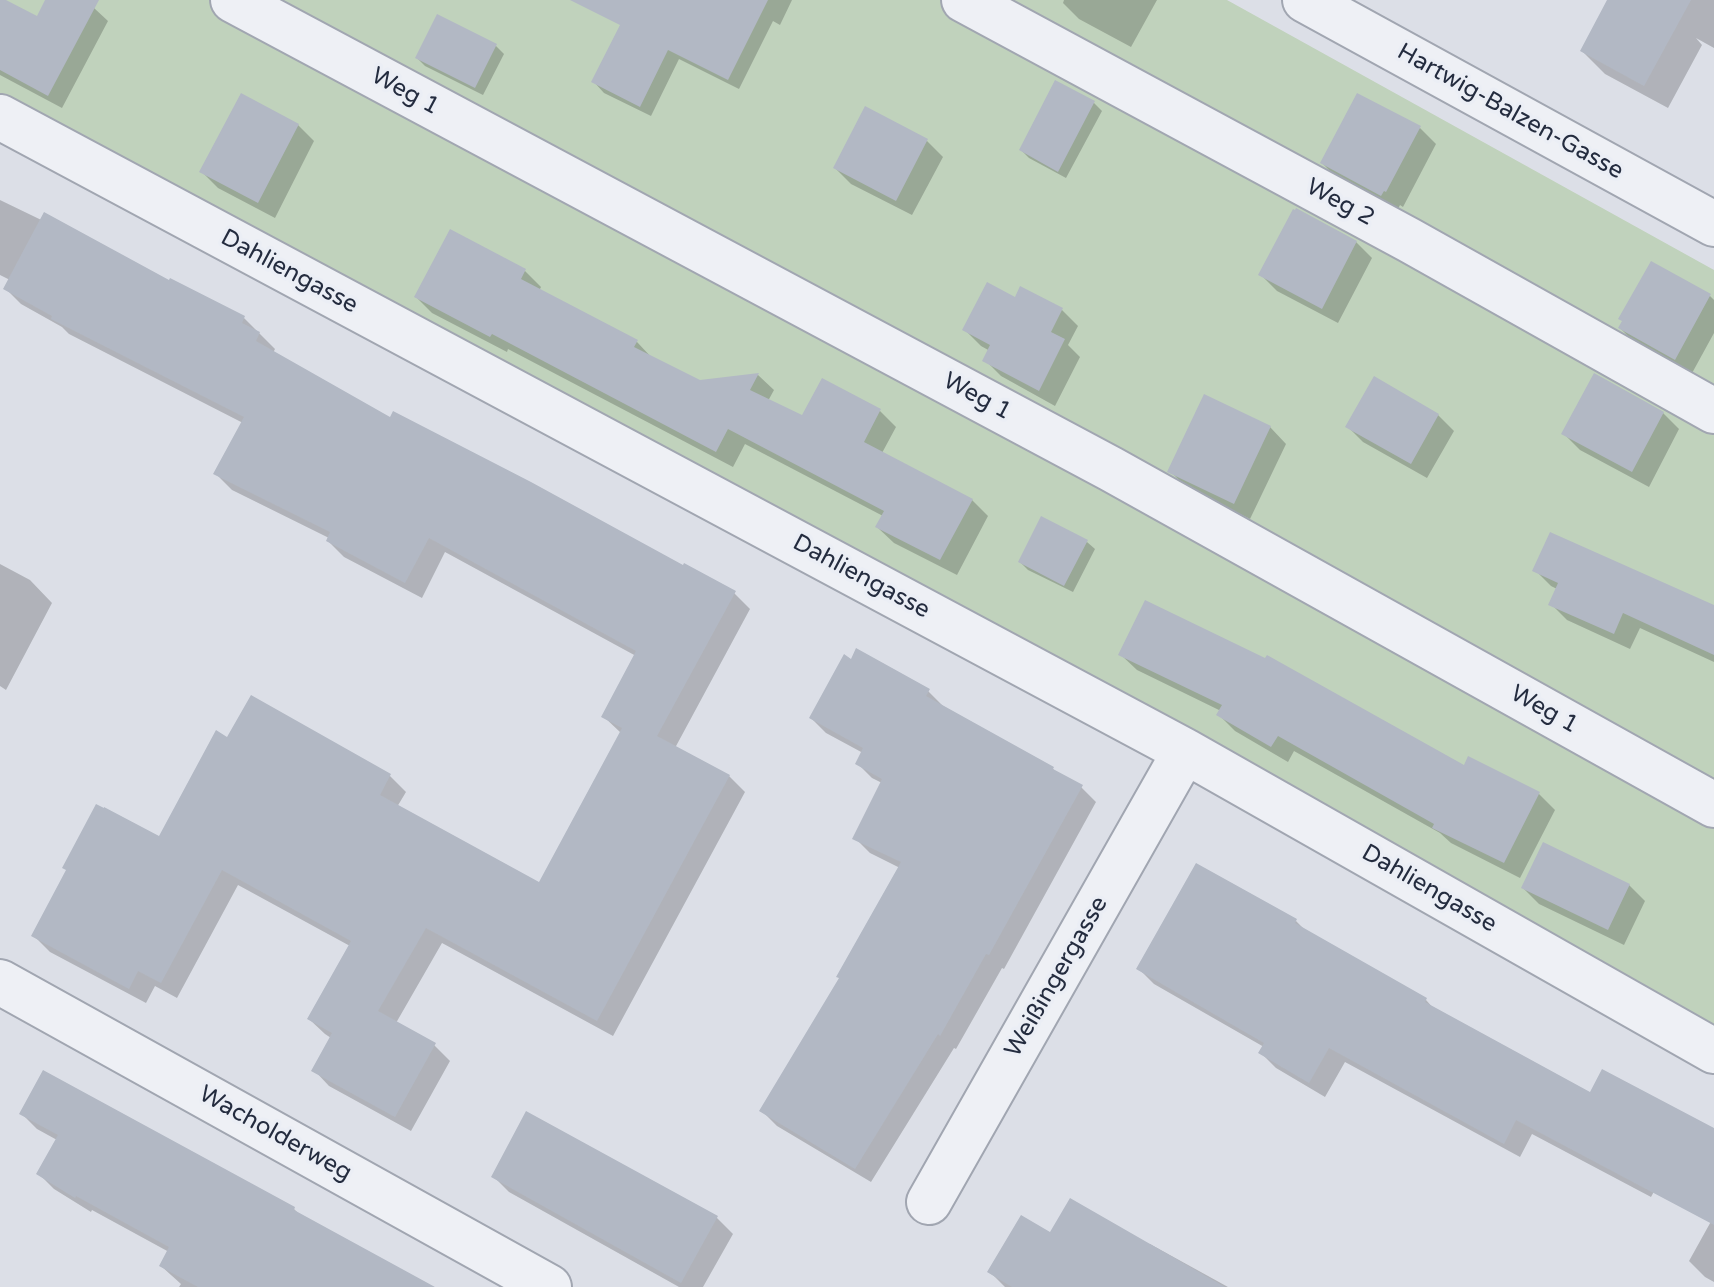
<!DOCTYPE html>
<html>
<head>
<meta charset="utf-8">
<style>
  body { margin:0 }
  canvas { display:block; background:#dcdfe7 }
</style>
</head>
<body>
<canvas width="1714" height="1287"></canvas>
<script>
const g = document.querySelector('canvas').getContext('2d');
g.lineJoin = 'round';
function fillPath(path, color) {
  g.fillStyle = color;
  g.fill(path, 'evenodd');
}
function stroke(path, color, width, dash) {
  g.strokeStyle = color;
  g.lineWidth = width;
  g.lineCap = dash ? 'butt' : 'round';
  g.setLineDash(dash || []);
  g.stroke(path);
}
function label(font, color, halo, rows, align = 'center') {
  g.font = font + ' "Varela Round",sans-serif';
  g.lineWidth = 7;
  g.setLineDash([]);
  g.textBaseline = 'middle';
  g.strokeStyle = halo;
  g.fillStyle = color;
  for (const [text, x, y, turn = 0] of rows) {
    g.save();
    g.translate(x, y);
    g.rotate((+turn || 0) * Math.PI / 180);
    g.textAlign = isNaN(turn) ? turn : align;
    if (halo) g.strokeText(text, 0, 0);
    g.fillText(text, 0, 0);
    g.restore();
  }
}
const green = new Path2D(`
  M 0,0 L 1227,0 L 1714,270 L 1714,1034 L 0,106 Z`);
const shadow = new Path2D(`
  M 0,0 L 38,19 L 47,0 L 80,0 L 94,8 L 108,21 L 62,108 L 0,75 Z
  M 635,0 L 792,0 L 780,25 L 773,21 L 739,89 L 679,59 L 651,116 L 604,93 L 594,82 Z
  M 1064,0 L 1157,0 L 1131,47 L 1079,19 L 1063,3 Z
  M 1610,0 L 1714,0 L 1714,48 L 1696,38 L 1702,45 L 1668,108 L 1605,74 L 1582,51 Z
  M 438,17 L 496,46 L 504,54 L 483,95 L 425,66 L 417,58 Z
  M 1056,82 L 1094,103 L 1102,111 L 1066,178 L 1029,158 L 1021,150 Z
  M 298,125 L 314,141 L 275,218 L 218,188 L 202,172 Z
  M 1420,128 L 1436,144 L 1403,207 L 1400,205 L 1397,211 L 1338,179 L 1322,163 Z
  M 927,141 L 943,157 L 912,215 L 851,184 L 835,168 Z
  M 0,200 L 244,318 L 275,349 L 273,353 L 391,420 L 734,593 L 750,609 L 675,748 L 729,776 L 745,792 L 613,1036 L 442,943 L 396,1023 L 434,1045 L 450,1061 L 411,1131 L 329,1086 L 314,1070 L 331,1038 L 325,1034 L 309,1019 L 350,946 L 238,885 L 177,998 L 155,986 L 146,1003 L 50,952 L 34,936 L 160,839 L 228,739 L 252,698 L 390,776 L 406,792 L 397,807 L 540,885 L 621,733 L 603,716 L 636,656 L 445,552 L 422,598 L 344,557 L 328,541 L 329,538 L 232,490 L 216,474 L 243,423 L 69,334 L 62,327 L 21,304 L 5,288 L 10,280 L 0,275 Z
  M 1356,242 L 1372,258 L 1338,323 L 1277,291 L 1261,275 Z
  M 525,271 L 541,287 L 539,291 L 637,342 L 653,359 L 700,383 L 758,375 L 774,390 L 768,401 L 802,418 L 880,411 L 896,427 L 882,453 L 972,500 L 988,516 L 957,575 L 894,543 L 877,527 L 883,516 L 745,444 L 733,467 L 508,349 L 507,352 L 432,313 L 416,297 Z
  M 1021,289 L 1062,310 L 1078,326 L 1068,345 L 1080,357 L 1055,406 L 1001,376 L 985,360 L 990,351 L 981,346 L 965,330 L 1016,300 Z
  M 1710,296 L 1714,300 L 1714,333 L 1691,375 L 1636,344 L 1620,328 Z
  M 1663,413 L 1679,429 L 1649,487 L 1580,450 L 1564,434 Z
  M 1438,415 L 1454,431 L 1427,478 L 1363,442 L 1347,426 Z
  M 1270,427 L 1286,444 L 1250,519 L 1186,487 L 1170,471 Z
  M 1087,542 L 1095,549 L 1073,592 L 1028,570 L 1020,562 Z
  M 0,564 L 30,580 L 52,603 L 6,690 L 0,686 Z
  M 1535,570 L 1714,608 L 1714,662 L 1640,628 L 1630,649 L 1567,620 L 1551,604 L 1557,589 L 1551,586 Z
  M 1120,654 L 1539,794 L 1555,810 L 1520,878 L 1451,843 L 1440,833 L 1294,751 L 1288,762 L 1235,731 L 1219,715 L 1221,711 L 1137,670 Z
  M 928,691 L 943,706 L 1053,769 L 1060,775 L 1081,787 L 1096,802 L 1004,969 L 1002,968 L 956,1049 L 954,1048 L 871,1182 L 777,1126 L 762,1111 L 841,978 L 900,868 L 870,853 L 855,838 L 882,783 L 872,778 L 857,763 L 863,753 L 826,733 L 811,718 Z
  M 1629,885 L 1645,901 L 1624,945 L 1539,904 L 1523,888 Z
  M 1296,921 L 1307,932 L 1426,1000 L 1435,1010 L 1591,1094 L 1690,1125 L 1651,1197 L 1532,1134 L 1520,1157 L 1345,1062 L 1325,1097 L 1276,1068 L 1261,1053 L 1264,1047 L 1154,984 L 1139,969 Z
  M 22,1114 L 294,1209 L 302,1217 L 423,1287 L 179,1287 L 181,1284 L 161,1266 L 169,1252 L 92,1210 L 91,1212 L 54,1189 L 39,1174 L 57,1140 L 37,1129 Z
  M 493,1176 L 717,1218 L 733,1234 L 703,1287 L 679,1287 L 509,1192 Z
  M 1714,1216 L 1714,1282 L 1705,1277 L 1689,1261 Z
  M 1051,1235 L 1150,1244 L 1228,1287 L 1005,1287 L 990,1272 Z`);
const building = new Path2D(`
  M 0,0 L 6,0 L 37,16 L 45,0 L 99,0 L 48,96 L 0,70 Z
  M 570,0 L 768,0 L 728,80 L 668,50 L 640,107 L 591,82 L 620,25 Z
  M 1607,0 L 1691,0 L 1644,86 L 1580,51 Z
  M 437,14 L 497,44 L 475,88 L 415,58 Z
  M 1055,80 L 1095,101 L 1058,172 L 1019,150 Z
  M 241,93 L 299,124 L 258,203 L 199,172 Z
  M 1357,93 L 1421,126 L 1386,192 L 1384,191 L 1381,196 L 1320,163 Z
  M 865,106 L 928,139 L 896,201 L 833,168 Z
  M 1296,208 L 1357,241 L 1322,309 L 1258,275 L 1293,209 L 1295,210 Z
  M 44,212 L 169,280 L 170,278 L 245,316 L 242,323 L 260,332 L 256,341 L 390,417 L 393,411 L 531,482 L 683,565 L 684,563 L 736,591 L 657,736 L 730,775 L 597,1021 L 426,928 L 378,1011 L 436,1043 L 395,1117 L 311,1071 L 332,1033 L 307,1019 L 351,941 L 222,870 L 161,983 L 138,971 L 129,989 L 31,936 L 66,870 L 62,868 L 96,804 L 104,808 L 104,807 L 159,836 L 216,730 L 227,737 L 251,695 L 391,774 L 380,795 L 539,882 L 622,728 L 601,717 L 636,651 L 429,538 L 405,583 L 326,541 L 330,532 L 213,474 L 244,417 L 51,319 L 52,316 L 3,289 Z
  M 450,229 L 526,269 L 521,279 L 638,340 L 634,347 L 700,380 L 759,373 L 750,390 L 802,415 L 822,378 L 881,409 L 864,442 L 973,499 L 940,560 L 875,527 L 884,511 L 728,429 L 716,452 L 492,334 L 490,337 L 414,297 Z
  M 1651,261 L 1711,294 L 1675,360 L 1618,328 L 1622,321 L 1618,319 Z
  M 987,282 L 1015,297 L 1020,286 L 1063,308 L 1051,332 L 1065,339 L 1039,391 L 982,361 L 990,345 L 962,330 Z
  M 1594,373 L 1664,412 L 1632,472 L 1561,434 Z
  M 1374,376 L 1439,414 L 1411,464 L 1345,427 Z
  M 1204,394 L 1271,426 L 1234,504 L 1167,472 Z
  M 1041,516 L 1088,540 L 1064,586 L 1018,562 Z
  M 1550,532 L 1714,605 L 1714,655 L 1623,613 L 1614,634 L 1548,605 L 1558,583 L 1532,571 Z
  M 1145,600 L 1265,658 L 1267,655 L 1464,765 L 1468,756 L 1540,792 L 1504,863 L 1432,828 L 1434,824 L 1278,736 L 1271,747 L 1216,715 L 1222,705 L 1118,655 Z
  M 856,648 L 930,689 L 926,696 L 1054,767 L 1053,769 L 1083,785 L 989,955 L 986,954 L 940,1036 L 938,1034 L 855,1169 L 759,1111 L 839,978 L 836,977 L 901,862 L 852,839 L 882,779 L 855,764 L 863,748 L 809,718 L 844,654 L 851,659 Z
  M 1543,842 L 1630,884 L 1608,930 L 1521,888 Z
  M 1196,863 L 1297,919 L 1295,923 L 1427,998 L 1425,1002 L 1590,1092 L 1602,1069 L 1714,1128 L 1714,1225 L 1516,1120 L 1504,1144 L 1329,1048 L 1309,1083 L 1258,1053 L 1264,1043 L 1136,969 Z
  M 43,1070 L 295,1207 L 294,1210 L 435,1287 L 198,1287 L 159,1266 L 169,1247 L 76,1196 L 75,1198 L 36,1174 L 58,1135 L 19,1114 Z
  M 526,1111 L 718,1216 L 681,1283 L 491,1177 Z
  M 1070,1198 L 1225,1287 L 1012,1287 L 987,1272 L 1021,1215 L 1050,1232 Z`);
const minor = new Path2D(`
  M 233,0 L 1111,469 L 1714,805
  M 964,0 L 1409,240 L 1714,411
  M 1305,0 L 1714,224
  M 0,117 L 1185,751 L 1714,1051
  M 0,982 L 549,1287
  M 929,1202 L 1185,751`);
const streetNames = [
  ["Weg 1",405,92,28],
  ["Hartwig-Balzen-Gasse",1510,112,29],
  ["Weg 2",1340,203,28],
  ["Dahliengasse",289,272,28],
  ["Weg 1",977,397,28],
  ["Dahliengasse",861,577,28],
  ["Weg 1",1544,710,29],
  ["Dahliengasse",1429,889,30],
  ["Weißingergasse",1057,977,-60],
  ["Wacholderweg",275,1134,29]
];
fillPath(green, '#c0d2bc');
fillPath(shadow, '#0003');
fillPath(building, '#b2b8c4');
stroke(minor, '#a1a6b1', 48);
stroke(minor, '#eef0f5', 44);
label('24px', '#242c3f', '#ebeef5', streetNames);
</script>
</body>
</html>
